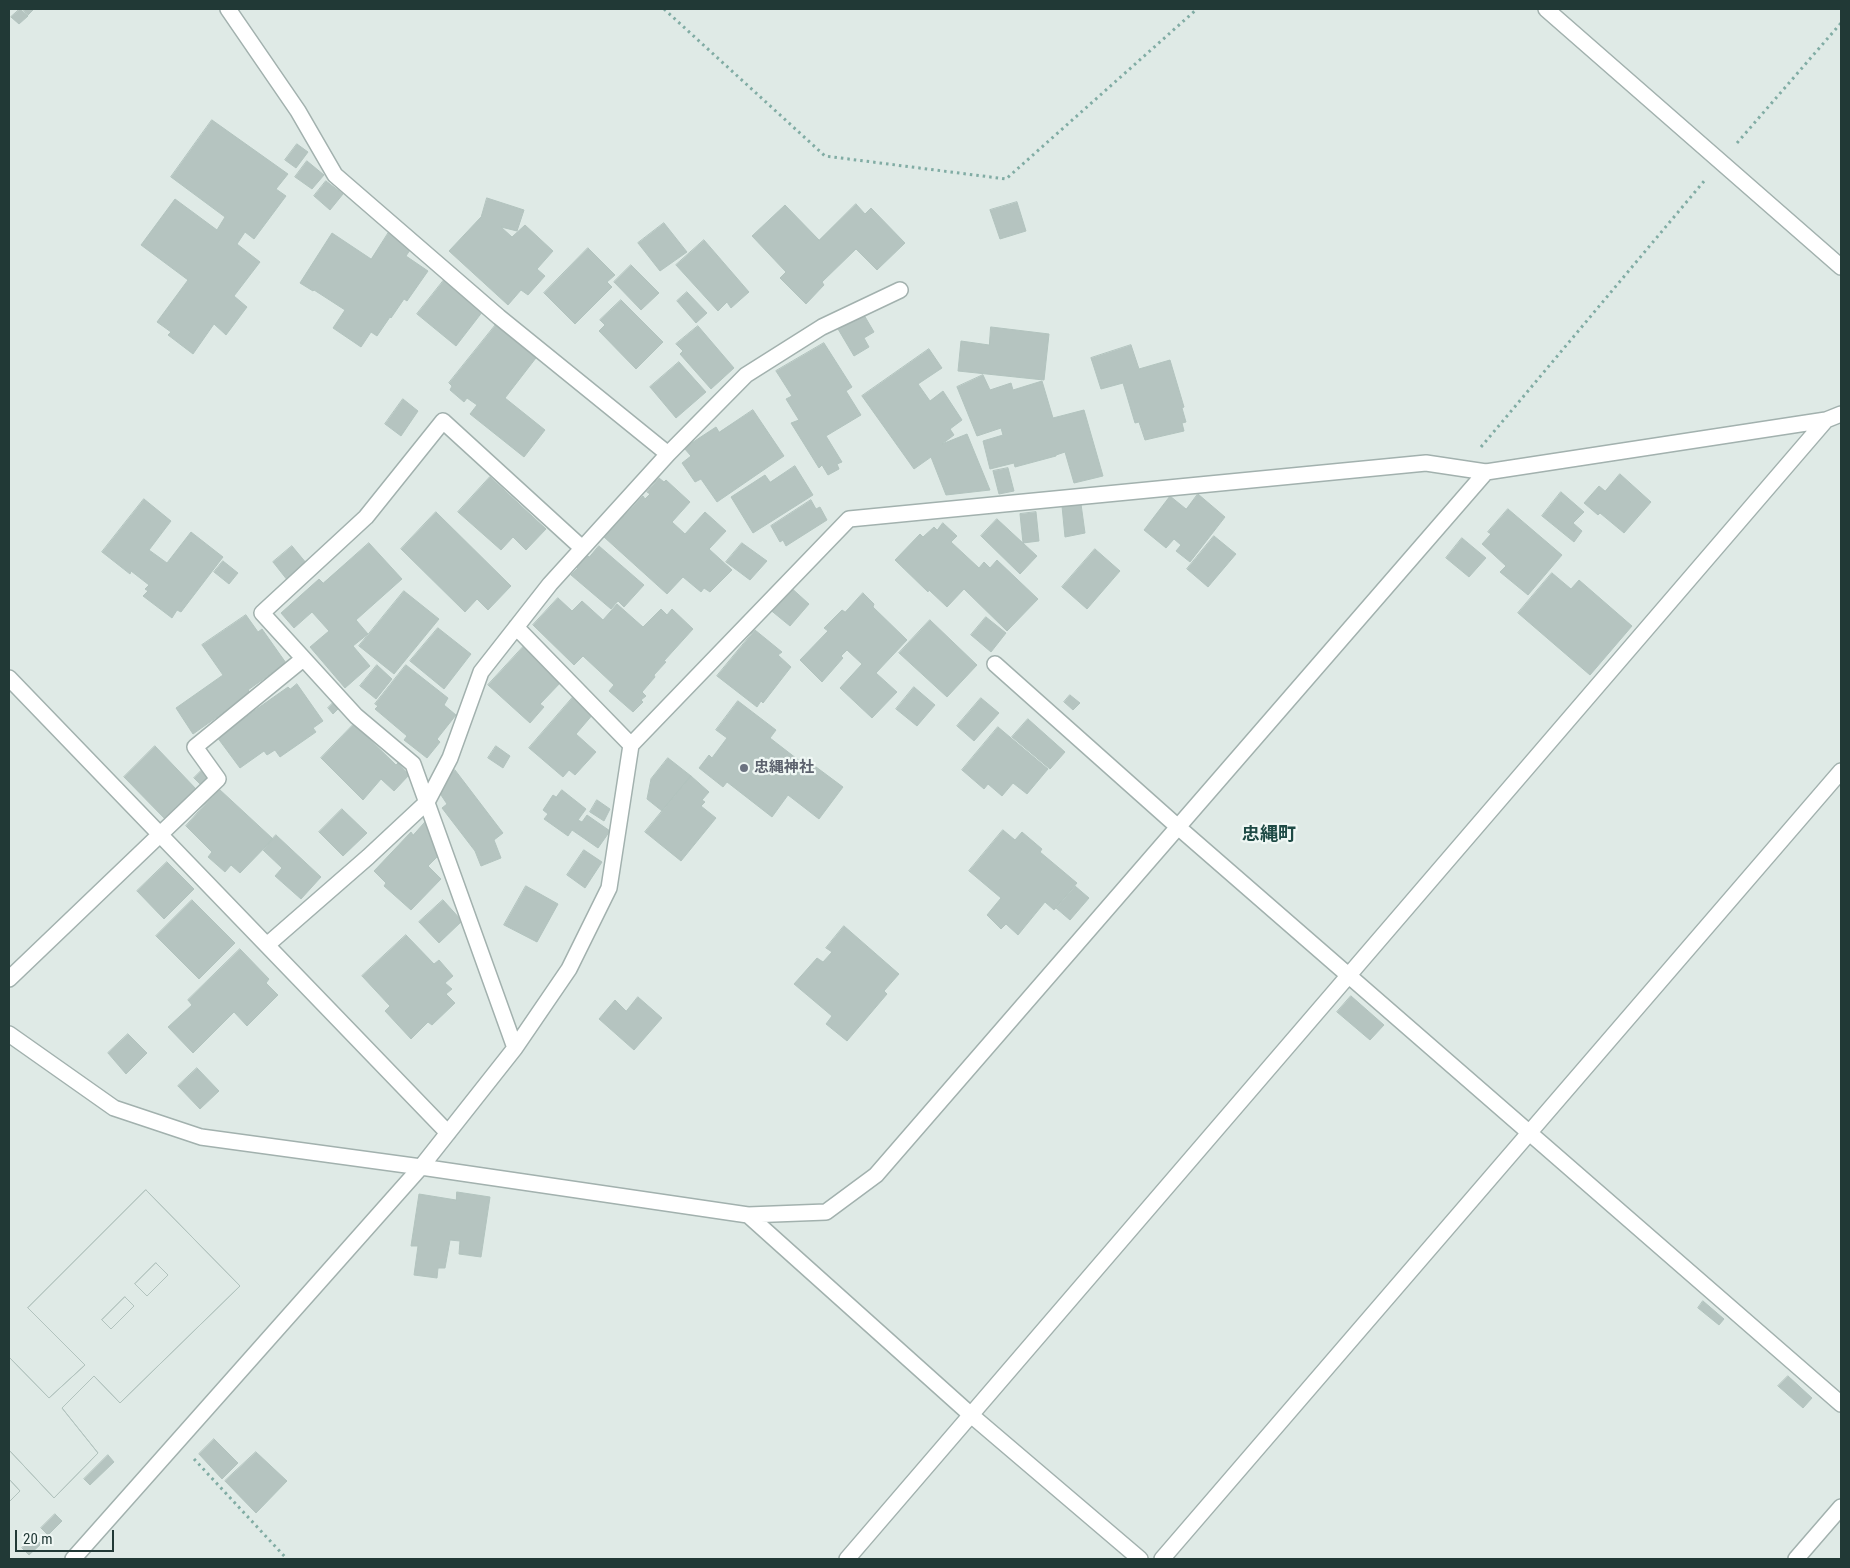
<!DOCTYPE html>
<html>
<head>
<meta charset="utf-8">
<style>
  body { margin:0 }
  #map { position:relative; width:1850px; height:1568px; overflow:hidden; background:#dfeae6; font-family:"Roboto Condensed",sans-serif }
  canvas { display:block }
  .frame { position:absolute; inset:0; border:10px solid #213936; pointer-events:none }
  .scale { position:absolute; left:15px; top:1530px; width:99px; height:22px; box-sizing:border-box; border:2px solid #213936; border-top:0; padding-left:6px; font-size:15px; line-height:18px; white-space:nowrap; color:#213936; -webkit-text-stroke:4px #eff7f4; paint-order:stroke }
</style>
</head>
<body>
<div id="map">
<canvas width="1850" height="1568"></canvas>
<div class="frame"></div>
<div class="scale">20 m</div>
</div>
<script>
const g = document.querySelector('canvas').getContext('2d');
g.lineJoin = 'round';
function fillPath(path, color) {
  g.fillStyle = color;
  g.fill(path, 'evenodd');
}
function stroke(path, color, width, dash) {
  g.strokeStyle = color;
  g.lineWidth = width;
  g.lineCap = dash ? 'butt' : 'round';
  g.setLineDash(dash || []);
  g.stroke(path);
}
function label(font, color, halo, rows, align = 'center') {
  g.font = font + ' "Roboto Condensed","Noto Sans JP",sans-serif';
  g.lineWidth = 4.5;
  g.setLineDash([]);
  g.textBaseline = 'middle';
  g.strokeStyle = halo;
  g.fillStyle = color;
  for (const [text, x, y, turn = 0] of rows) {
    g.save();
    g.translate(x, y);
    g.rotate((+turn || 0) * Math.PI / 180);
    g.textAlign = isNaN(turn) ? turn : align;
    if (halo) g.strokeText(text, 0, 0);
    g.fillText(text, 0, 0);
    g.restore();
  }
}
const building = new Path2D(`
  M 20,9 L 28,16 L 19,24 L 11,17 Z
  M 23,9 L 34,9 L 28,15 Z
  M 212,120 L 288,174 L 276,189 L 286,196 L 254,239 L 245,232 L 237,244 L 260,262 L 234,296 L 247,307 L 226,335 L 214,324 L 193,354 L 168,335 L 171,332 L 157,322 L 188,280 L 141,245 L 175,199 L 217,230 L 225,217 L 171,177 Z
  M 297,144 L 308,152 L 296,168 L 285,160 Z
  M 307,161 L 324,175 L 312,189 L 295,177 Z
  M 326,181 L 343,194 L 330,210 L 314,196 Z
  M 487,198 L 524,210 L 517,231 L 501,227 L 512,237 L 525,225 L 553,251 L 537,269 L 545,276 L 528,295 L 521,290 L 508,305 L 449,251 L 481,217 Z
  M 1017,202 L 1026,231 L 1000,239 L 990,210 Z
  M 856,204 L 865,214 L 871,208 L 905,243 L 877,270 L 856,249 L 822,282 L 824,285 L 806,304 L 780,278 L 786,272 L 752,236 L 785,205 L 819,240 Z
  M 664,223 L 687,252 L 660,271 L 638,243 Z
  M 389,232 L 412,247 L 406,256 L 428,271 L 407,301 L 404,299 L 391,318 L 390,317 L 377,336 L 371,332 L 361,347 L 333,328 L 345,310 L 314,290 L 313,291 L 300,283 L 332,233 L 371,259 Z
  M 704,240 L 749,292 L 731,308 L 727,302 L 718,311 L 676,265 Z
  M 588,248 L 615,275 L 607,282 L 612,287 L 575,324 L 544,293 Z
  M 631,265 L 659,293 L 641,310 L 614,282 Z
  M 444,280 L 483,311 L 456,346 L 417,314 Z
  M 687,292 L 707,313 L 696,323 L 677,301 Z
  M 621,300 L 663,342 L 636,369 L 599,331 L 605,325 L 600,320 Z
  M 864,315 L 874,332 L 864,338 L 869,347 L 854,356 L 838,329 Z
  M 498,322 L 539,354 L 505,398 L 545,430 L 524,457 L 470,414 L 477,405 L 467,398 L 464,402 L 450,390 L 452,386 L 449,383 Z
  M 698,326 L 734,368 L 711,389 L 680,354 L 683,351 L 676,344 Z
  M 991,327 L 1049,334 L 1044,380 L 958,371 L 961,341 L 989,345 Z
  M 824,343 L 852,387 L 846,391 L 861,415 L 826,436 L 842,462 L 837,464 L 839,469 L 828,475 L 822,465 L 819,468 L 791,423 L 799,420 L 786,399 L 792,396 L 776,371 Z
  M 1131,345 L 1139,369 L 1170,360 L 1184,407 L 1182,408 L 1186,422 L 1182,423 L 1184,431 L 1145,440 L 1139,422 L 1135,423 L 1123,383 L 1101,389 L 1091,358 Z
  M 929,349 L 942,368 L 918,384 L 930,401 L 943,391 L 962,420 L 950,429 L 954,435 L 942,444 L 967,434 L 990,490 L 946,495 L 931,457 L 914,469 L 862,396 Z
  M 679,362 L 706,392 L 676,418 L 650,387 Z
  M 983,375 L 990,390 L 1011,383 L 1013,390 L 1042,381 L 1053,418 L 1084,410 L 1103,476 L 1074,483 L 1065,452 L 1056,455 L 1056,456 L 1015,467 L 1014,463 L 990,469 L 983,441 L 1003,435 L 1001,428 L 977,436 L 957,387 Z
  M 403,399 L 418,411 L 401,436 L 385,424 Z
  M 753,410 L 784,456 L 717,502 L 701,479 L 695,482 L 682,463 L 691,456 L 684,448 L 716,427 L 719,432 Z
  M 795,466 L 813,495 L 753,533 L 731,497 L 765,475 L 770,482 Z
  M 1008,468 L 1014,491 L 999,494 L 993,471 Z
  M 1620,474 L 1651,502 L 1624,533 L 1600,513 L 1598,515 L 1584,503 L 1599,486 L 1605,491 Z
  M 490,477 L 546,529 L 526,550 L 513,537 L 501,550 L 458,512 Z
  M 659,478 L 664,482 L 666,480 L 690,502 L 672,522 L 685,534 L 705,512 L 726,531 L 709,549 L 732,570 L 710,592 L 704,588 L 701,592 L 683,577 L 667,594 L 604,537 L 643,496 L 645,499 L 650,494 L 647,492 Z
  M 1561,492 L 1584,512 L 1573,523 L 1582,531 L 1574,542 L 1542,516 Z
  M 1198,494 L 1225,517 L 1190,562 L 1176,551 L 1181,545 L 1174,539 L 1166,548 L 1144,530 L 1170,496 L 1186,509 Z
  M 144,499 L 171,521 L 149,550 L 167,563 L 191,532 L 223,557 L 181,612 L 177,610 L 172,618 L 143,596 L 148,591 L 145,589 L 149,585 L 131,571 L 130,574 L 102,552 Z
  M 811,500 L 816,509 L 820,507 L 827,520 L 786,546 L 783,540 L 780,542 L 771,526 Z
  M 1081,504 L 1085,533 L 1065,537 L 1062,506 Z
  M 1508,509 L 1562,555 L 1528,595 L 1500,572 L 1506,566 L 1482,544 L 1491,534 L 1488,532 Z
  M 436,512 L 511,586 L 488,610 L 477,599 L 465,612 L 401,549 Z
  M 1036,512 L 1039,541 L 1023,543 L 1020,514 Z
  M 997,519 L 1037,556 L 1020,574 L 981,536 Z
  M 943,523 L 957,536 L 951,542 L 979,568 L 984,562 L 990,568 L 997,560 L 1038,599 L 1007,631 L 964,589 L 947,607 L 929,590 L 928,592 L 895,560 L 920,534 L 923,537 L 934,527 L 937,530 Z
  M 1214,536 L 1236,554 L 1208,587 L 1187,569 Z
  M 1462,538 L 1486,558 L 1469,577 L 1446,558 Z
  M 369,543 L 402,579 L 356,620 L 368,634 L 353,646 L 370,666 L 345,688 L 310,647 L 329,631 L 312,612 L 294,628 L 281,613 L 319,579 L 323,583 Z
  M 742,543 L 767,561 L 750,580 L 726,562 Z
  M 292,546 L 307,564 L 288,581 L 273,562 Z
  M 599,546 L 644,585 L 624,607 L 618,601 L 611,609 L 571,575 L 578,568 L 576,566 L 586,554 L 589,557 Z
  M 1095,549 L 1120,571 L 1087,609 L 1062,587 Z
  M 223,561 L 238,573 L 229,584 L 214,572 Z
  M 1552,573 L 1571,589 L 1579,580 L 1632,626 L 1590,675 L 1518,613 Z
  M 788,585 L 809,604 L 790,626 L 768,608 Z
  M 404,591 L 439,619 L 394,674 L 359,646 Z
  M 863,593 L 874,604 L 873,607 L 907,640 L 876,673 L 897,692 L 872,718 L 840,688 L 862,664 L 847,650 L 841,656 L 843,658 L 822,682 L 800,660 L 828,631 L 824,628 L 842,610 L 845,612 Z
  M 558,598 L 572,611 L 582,601 L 603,620 L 617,604 L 643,627 L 661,609 L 667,615 L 672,609 L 693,629 L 664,661 L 666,662 L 654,675 L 655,677 L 642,692 L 646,696 L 641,700 L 643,702 L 633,712 L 609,691 L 614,685 L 583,656 L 574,665 L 533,625 Z
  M 246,615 L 258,632 L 262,629 L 286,663 L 248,690 L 251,693 L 193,734 L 176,708 L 223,675 L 202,645 Z
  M 986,617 L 1006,633 L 991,652 L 971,635 Z
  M 930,620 L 977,665 L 947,697 L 899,653 Z
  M 438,628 L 471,654 L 444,689 L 410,661 Z
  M 755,630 L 782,652 L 778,655 L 791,667 L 763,703 L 761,701 L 757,707 L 717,676 Z
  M 524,646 L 562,681 L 540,704 L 544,707 L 530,723 L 488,685 Z
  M 377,665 L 392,679 L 376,699 L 360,686 Z
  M 406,665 L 448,698 L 444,705 L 456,715 L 437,739 L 440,742 L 427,758 L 404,740 L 407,736 L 375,709 L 378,706 L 375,704 Z
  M 297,684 L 323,721 L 313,728 L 316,732 L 280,757 L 275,750 L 267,755 L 264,751 L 240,768 L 217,737 L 288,687 L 290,689 Z
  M 914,687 L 935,705 L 917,726 L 896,709 Z
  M 1070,695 L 1080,703 L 1073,710 L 1064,702 Z
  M 574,696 L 594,713 L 576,734 L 596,752 L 575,775 L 569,770 L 563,777 L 529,748 Z
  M 981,698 L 999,713 L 974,741 L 957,726 Z
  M 738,701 L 776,730 L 770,738 L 801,762 L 804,758 L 843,787 L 819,819 L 788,795 L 772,817 L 727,782 L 723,787 L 699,768 L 709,755 L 712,758 L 727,738 L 716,730 Z
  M 334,702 L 339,708 L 333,714 L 328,708 Z
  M 1028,719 L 1065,752 L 1050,769 L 1012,737 Z
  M 354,724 L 396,765 L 398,763 L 409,775 L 394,791 L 381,779 L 363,800 L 321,758 Z
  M 998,727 L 1048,769 L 1027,794 L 1013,783 L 1002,796 L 988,784 L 984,789 L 962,770 Z
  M 155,746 L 197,790 L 166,820 L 124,777 Z
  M 496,746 L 510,756 L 503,768 L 488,758 Z
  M 668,758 L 691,776 L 662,811 L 647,799 L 651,779 Z
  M 202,770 L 209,778 L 202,786 L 194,778 Z
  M 455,770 L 503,833 L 494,840 L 501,858 L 481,866 L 475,851 L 442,808 L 447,804 L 439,792 L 445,786 L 440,780 Z
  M 691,776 L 709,792 L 702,800 L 705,802 L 701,806 L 716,818 L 681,861 L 645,832 Z
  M 219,789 L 273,839 L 240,873 L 231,865 L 225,872 L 208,857 L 212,852 L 186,826 Z
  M 562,790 L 586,809 L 578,820 L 582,822 L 587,815 L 610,831 L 598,848 L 572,830 L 568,836 L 544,819 L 548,814 L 543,810 L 553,795 L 556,797 Z
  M 597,800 L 610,809 L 604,821 L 590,812 Z
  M 342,809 L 367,833 L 343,856 L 319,832 Z
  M 427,820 L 440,854 L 428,866 L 441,879 L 411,910 L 384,886 L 386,883 L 374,871 L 411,832 L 413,835 Z
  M 1003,830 L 1015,840 L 1022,832 L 1042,849 L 1040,852 L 1077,883 L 1054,910 L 1045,902 L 1018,935 L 1006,924 L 1001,929 L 987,915 L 1001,898 L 969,871 Z
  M 276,835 L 321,877 L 301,899 L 275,876 L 282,868 L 263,850 Z
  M 584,850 L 602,862 L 585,888 L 567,875 Z
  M 167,862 L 194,889 L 164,919 L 137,891 Z
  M 526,886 L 558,904 L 537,942 L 504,925 Z
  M 1075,886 L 1089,898 L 1070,920 L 1056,908 Z
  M 192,900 L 235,943 L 199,979 L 156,936 Z
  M 443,900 L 462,921 L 439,943 L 419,922 Z
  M 844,926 L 899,974 L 884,991 L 887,994 L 847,1041 L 826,1024 L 832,1016 L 794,984 L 817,958 L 823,962 L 832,952 L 826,948 Z
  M 406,935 L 434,964 L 439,960 L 453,976 L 445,983 L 452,989 L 446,994 L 455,1003 L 432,1025 L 428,1022 L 411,1039 L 385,1011 L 390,1006 L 362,976 Z
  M 240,949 L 269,979 L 266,983 L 278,995 L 247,1026 L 234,1012 L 193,1053 L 168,1027 L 192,1005 L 188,1000 Z
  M 1351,996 L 1384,1025 L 1370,1040 L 1337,1012 Z
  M 638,997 L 662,1018 L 634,1050 L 599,1019 L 615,1000 L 626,1011 Z
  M 128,1034 L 147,1053 L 126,1074 L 108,1053 Z
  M 197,1068 L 219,1091 L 200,1109 L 178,1086 Z
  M 146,1190 L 240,1286 L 120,1403 L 94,1376 L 62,1408 L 98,1453 L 54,1498 L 9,1450 L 9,1357 L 49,1398 L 85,1365 L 28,1308 ZM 156,1263 L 168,1275 L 147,1296 L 135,1284 ZM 125,1297 L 134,1306 L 111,1329 L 102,1320 Z
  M 146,1190 L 240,1286 L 120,1403 L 94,1376 L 62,1408 L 98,1453 L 54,1498 L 9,1450 L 9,1357 L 49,1398 L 85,1365 L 28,1308 Z
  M 457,1192 L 490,1197 L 481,1257 L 459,1254 L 460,1241 L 450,1240 L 445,1268 L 438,1268 L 437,1278 L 414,1275 L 418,1246 L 411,1246 L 419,1194 L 456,1200 Z
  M 156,1263 L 168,1275 L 147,1296 L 135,1284 Z
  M 125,1297 L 134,1306 L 111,1329 L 102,1320 Z
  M 1703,1301 L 1724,1319 L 1719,1325 L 1698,1308 Z
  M 1788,1376 L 1812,1398 L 1803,1408 L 1778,1386 Z
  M 214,1439 L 238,1463 L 222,1479 L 199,1454 Z
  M 256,1452 L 287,1481 L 256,1513 L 225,1481 Z
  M 108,1455 L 114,1462 L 90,1485 L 84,1479 Z
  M 9,1479 L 20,1491 L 9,1502 Z
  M 9,1479 L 20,1491 L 9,1502 Z
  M 55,1514 L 62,1521 L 48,1535 L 41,1528 Z
  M 33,1536 L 41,1544 L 29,1555 L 22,1548 Z`);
const path = new Path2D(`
  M 664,9 L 825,156 L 1006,179 L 1197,9
  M 1737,143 L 1841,23
  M 1481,447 L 1705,180
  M 194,1459 L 287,1559`);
const minor = new Path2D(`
  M 228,9 L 298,111 L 335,175 L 499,317 L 668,454
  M 1546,9 L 1841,267
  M 516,627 L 631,745
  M 995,664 L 1178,827 L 1841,1404
  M 9,678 L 448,1133
  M 267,945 L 368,857 L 427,802 L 450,758 L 481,672 L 550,584 L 668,454 L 746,375 L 822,327 L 900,290
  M 9,979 L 218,779 L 195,747 L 303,659
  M 515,1048 L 413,764 L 356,716 L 262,613 L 366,517 L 443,421 L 582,548
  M 421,1167 L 748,1215 L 826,1212 L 876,1175 L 1486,472 L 1826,420 L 1841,414
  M 748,1215 L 971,1415 L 1140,1559
  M 73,1559 L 421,1167 L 515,1048 L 569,969 L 609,888 L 631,745 L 849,519 L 1426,463 L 1486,472
  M 847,1559 L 1826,420
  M 1162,1559 L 1841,771
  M 1796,1559 L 1841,1507`);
const tertiary = new Path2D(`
  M 9,1034 L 114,1108 L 201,1137 L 421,1167`);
const markers = [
  [744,768,5,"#6b7280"]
];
const worshipNames = [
  ["忠縄神社",754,768]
];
const quarterNames = [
  ["忠縄町",1269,835]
];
fillPath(building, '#b5c4c0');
stroke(building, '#b2c3be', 1);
stroke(minor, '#a2b1ae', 18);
stroke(tertiary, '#a2b1ae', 18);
stroke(path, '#81aca4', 3, [2.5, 4]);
stroke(minor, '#fff', 15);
stroke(tertiary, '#fff', 15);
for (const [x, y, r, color] of markers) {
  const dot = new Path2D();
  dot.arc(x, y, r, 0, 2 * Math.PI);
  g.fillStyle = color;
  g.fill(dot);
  stroke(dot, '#eff7f4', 2);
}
label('bold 15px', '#5b616d', '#eff7f4', worshipNames, 'left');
label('bold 18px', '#1e4a45', '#eff7f4', quarterNames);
</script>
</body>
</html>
